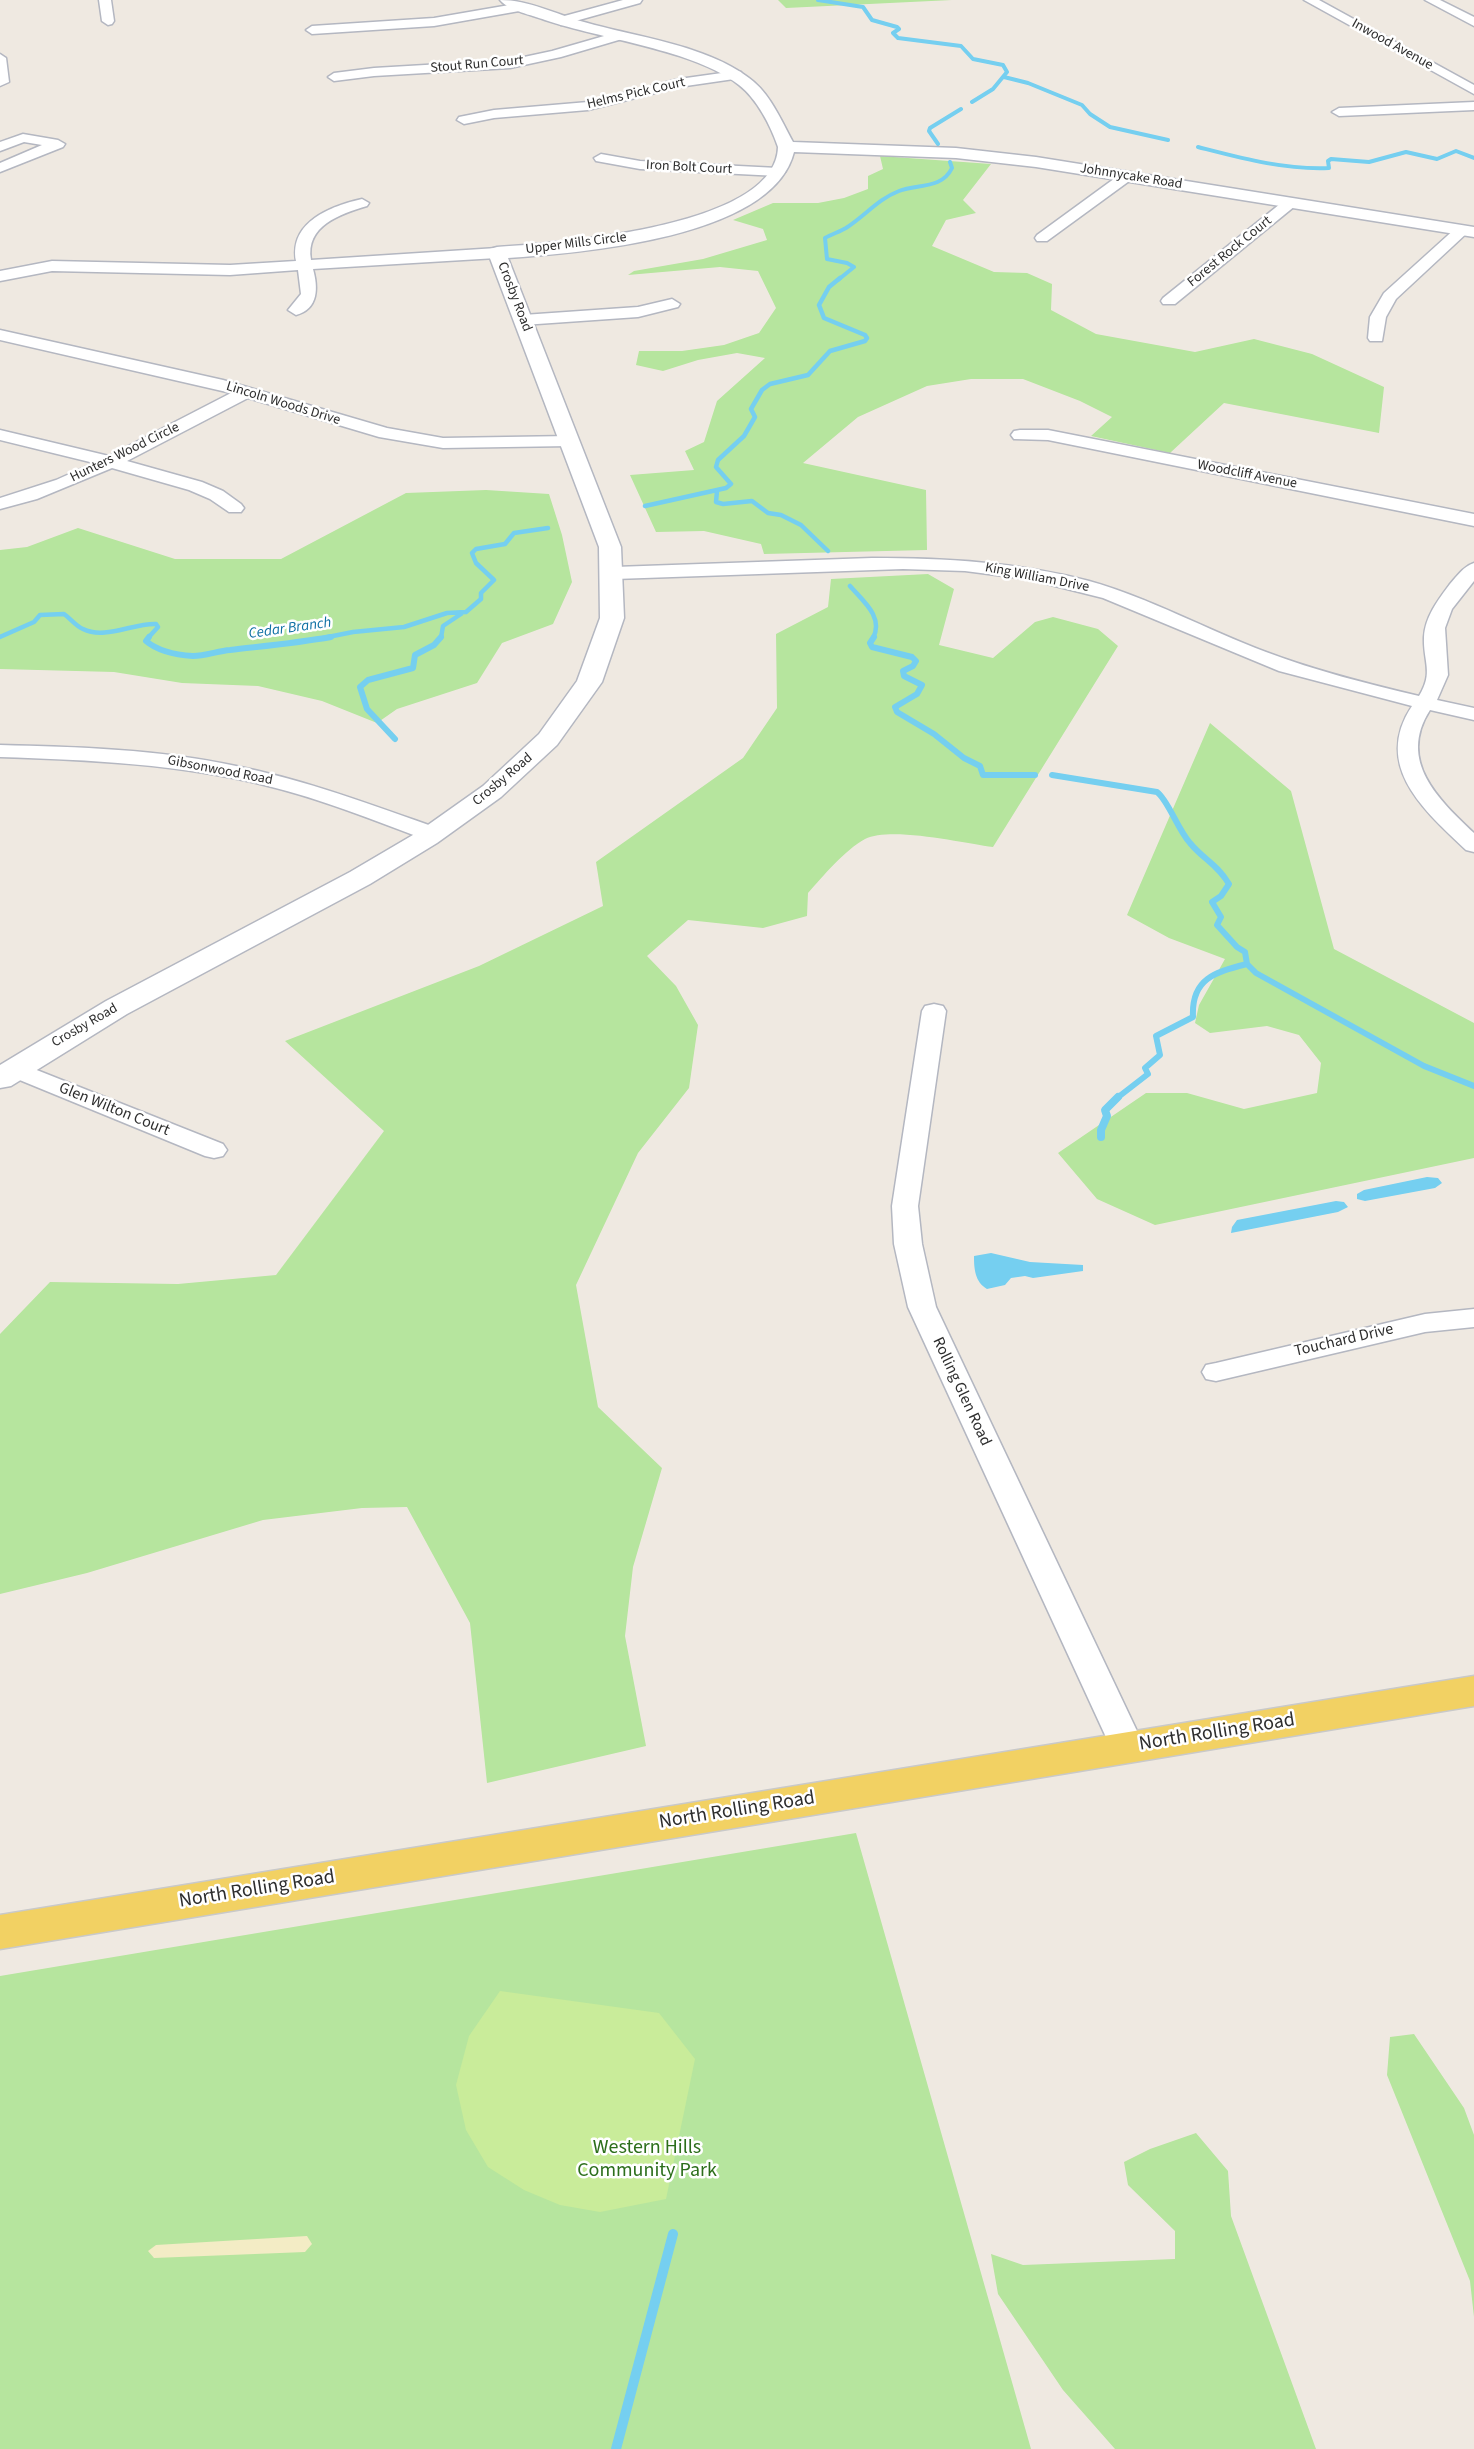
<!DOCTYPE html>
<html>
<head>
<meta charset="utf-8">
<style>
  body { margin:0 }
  canvas { display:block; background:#efe9e1 }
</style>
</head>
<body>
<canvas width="1474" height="2449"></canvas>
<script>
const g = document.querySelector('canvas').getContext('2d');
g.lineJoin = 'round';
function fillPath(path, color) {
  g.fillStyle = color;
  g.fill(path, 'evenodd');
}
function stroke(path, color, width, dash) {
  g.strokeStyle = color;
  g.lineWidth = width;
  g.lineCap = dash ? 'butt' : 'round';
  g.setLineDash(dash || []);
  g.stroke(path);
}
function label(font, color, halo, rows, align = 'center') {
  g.font = font + ' "Source Sans 3",sans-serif';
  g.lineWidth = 5;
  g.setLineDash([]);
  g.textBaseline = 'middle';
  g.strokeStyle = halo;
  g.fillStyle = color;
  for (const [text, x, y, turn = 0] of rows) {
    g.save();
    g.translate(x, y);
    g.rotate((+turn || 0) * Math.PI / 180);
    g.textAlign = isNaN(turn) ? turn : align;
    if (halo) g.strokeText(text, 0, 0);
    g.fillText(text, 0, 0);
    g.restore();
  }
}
const green = new Path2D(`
  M 778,0 L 952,0 L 786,8 Z
  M 880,156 L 991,164 L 963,200 L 976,213 L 946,220 L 932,246 L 994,272 L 1027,273 L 1052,284 L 1051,310 L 1096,334 L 1195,352 L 1254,339 L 1312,354 L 1384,387 L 1379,433 L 1224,403 L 1170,453 L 1091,436 L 1112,417 L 1080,401 L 1023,379 L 971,379 L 927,386 L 858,417 L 803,463 L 926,490 L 927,550 L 764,554 L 761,544 L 704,531 L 656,532 L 630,475 L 694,470 L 685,451 L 704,442 L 717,401 L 765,358 L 737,353 L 698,360 L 663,371 L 636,365 L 639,351 L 682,351 L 724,345 L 759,333 L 776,308 L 758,271 L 720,267 L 628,275 L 634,271 L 703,259 L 767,240 L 763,229 L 733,220 L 773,203 L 818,203 L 844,198 L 868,189 L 868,176 L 883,169 Z
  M 486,490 L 549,494 L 562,535 L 572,582 L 553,624 L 502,643 L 477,683 L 397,709 L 377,723 L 322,701 L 258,686 L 182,683 L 114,672 L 0,669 L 0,550 L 27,547 L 78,528 L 175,559 L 281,559 L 406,493 Z
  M 928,574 L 954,589 L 939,645 L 993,658 L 1035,622 L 1053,617 L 1098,629 L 1118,646 L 993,847 C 963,843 891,826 865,839 C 845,850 823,876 808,893 L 807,916 L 763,928 L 688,920 L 647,956 L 676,986 L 698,1025 L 689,1088 L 638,1153 L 576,1285 L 598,1407 L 662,1468 L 633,1567 L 625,1636 L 646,1746 L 487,1783 L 470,1623 L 407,1507 L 362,1508 L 263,1520 L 87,1573 L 0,1594 L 0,1334 L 50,1282 L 178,1284 L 276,1275 L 384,1131 L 285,1041 L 479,966 L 603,906 L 596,862 L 743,758 L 777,708 L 776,634 L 828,607 L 831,579 Z
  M 1210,723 L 1291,791 L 1334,949 L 1474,1023 L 1474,1158 L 1155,1225 L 1097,1199 L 1058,1153 L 1146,1093 L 1187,1093 L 1244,1109 L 1317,1093 L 1321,1063 L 1299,1035 L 1267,1026 L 1210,1033 L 1195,1023 L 1199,1005 L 1225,959 L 1169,938 L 1127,915 Z
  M 856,1833 L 1031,2449 L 0,2449 L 0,1976 Z
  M 1414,2034 L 1464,2108 L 1474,2135 L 1474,2317 L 1470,2281 L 1387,2075 L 1390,2037 Z
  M 1196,2133 L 1228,2171 L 1231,2216 L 1316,2449 L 1115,2449 L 1063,2390 L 998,2294 L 991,2254 L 1023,2265 L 1175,2259 L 1175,2231 L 1128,2185 L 1124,2162 L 1150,2149 Z`);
const sand = new Path2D(`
  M 307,2236 L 312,2244 L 305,2252 L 154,2258 L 148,2251 L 156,2245 Z`);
const pitch = new Path2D(`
  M 500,1991 L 659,2013 L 695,2059 L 666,2199 L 600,2212 L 560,2205 L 524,2190 L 488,2167 L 466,2130 L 456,2085 L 469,2036 Z`);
const water = new Path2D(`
  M 1427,1177 L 1438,1178 L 1442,1183 L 1435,1188 L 1365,1201 L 1357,1199 L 1357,1194 L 1364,1190 Z
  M 1336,1201 L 1344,1202 L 1348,1207 L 1338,1212 L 1231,1233 L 1232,1227 L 1237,1220 Z
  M 991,1253 L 1030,1262 L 1083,1265 L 1083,1271 L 1033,1278 L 1025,1276 L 1011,1278 L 1005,1285 L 987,1289 C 975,1282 974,1269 974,1256 Z`);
const streamFar4 = new Path2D(`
  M 818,0 L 863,7 L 872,20 L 897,27 L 899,29 L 893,33 L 898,38 L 961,46 L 973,59 L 1003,65 L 1007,72 L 993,89 L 972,102
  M 1004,77 L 1028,83 L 1082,105 L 1090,114 L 1110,127 L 1168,140
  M 938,144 L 929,131 L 930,128 L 961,109
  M 1198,147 C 1241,158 1284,170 1329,168 L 1328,161 L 1331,159 L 1369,162 L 1406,152 L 1437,159 L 1456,151 L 1474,158
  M 838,280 L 854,267 L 847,263 L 827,259 L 825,238 C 832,234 839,232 846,228 C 865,216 878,199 899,191 C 918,184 942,189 952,168 L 950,162`);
const streamFar3 = new Path2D(`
  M 717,491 L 716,502 L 723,504 L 752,501 L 768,513 L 781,515 L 801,525 L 828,551
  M 645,506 L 726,488 L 731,484 L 716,467 L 718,460 L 744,436 L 755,417 L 751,409 L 762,390 L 770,384 L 808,375 L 830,351 L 865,341 L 867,338 L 865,335 L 824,318 L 819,305 L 829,287 L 840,278
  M 850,586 C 863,601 884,617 873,638
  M 0,637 L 34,622 L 40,615 L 64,614 C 71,619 76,626 83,629 C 105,640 133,623 156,624 L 158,627 L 148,638
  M 323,638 L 353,632 L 404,627 L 447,613 L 466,612 L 481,599 L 481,593 L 494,580 L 476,563 L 472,553 L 476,549 L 505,544 L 514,533 L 548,528
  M 441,638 L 443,626 L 461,614`);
const streamFar2 = new Path2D(`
  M 149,637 L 146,641 C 159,652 177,655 193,656 C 205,656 218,651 230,650 C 264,646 297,643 331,637
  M 874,637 L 870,643 L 872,647 L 912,657 L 916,661 L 913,666 L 903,671 L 904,676 L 922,685 L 917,694 L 895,707 L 897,712 L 934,734 L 964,758 L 980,766 L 983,775 L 1035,775
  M 395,739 L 367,709 L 360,687 L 368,680 L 413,668 L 415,655 L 434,645 L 441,637
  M 1052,775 L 1157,792 C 1168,800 1178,830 1190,843 C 1204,860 1216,863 1229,884 L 1221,896 L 1212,902 L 1221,917 L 1217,925 L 1237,947 L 1245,952 L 1247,964 L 1256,973 L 1424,1066 L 1474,1086
  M 1117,1098 L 1148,1074 L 1145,1068 L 1160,1055 L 1156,1036 L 1193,1017 C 1191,978 1216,972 1247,964`);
const streamFar1 = new Path2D(`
  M 1101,1137 L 1101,1130 L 1107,1116 L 1105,1110 L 1118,1097`);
const stream = new Path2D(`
  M 616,2449 L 673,2234`);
const minor = new Path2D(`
  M 99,0 L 111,0 L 114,21 L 112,24 L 108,25 L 102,21 Z
  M 623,0 L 642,0 L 640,3 L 561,25 L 555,21 L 557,18 Z
  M 1304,0 L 1319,0 L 1474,85 L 1474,94 Z
  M 1425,0 L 1440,0 L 1474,17 L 1474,26 Z
  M 521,3 L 525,4 L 525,10 L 434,26 L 312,34 L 306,30 L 312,26 L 434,18 Z
  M 618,32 L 624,36 L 622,39 L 561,57 L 510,68 L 374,76 L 334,81 L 328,77 L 334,73 L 374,68 L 510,60 L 552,51 Z
  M 0,54 L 6,58 L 9,82 L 0,86 Z
  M 736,71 L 741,72 L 742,75 L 741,78 L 679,87 L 588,110 L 494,118 L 464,124 L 457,120 L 459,117 L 494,110 L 588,102 L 679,79 Z
  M 1474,102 L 1474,110 L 1339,116 L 1332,112 L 1339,108 Z
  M 23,134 L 58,140 L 65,144 L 63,147 L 0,172 L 0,163 L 42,145 L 24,142 L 0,151 L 0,142 Z
  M 601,154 L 640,161 L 778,168 L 785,172 L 778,176 L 640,169 L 596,161 L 594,158 Z
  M 1127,172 L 1134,176 L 1132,179 L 1047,241 L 1037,241 L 1035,238 L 1037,235 L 1122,173 Z
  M 362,199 L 369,203 L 367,206 C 340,214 305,226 311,260 L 497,248 L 505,253 L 497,258 L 313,269 C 318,287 319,309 296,315 L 288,310 L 301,294 L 298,270 L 230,275 L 52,271 L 0,281 L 0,271 L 52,261 L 230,265 L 296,261 C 289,222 331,206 362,199 Z
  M 1290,199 L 1295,200 L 1297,203 L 1295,206 L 1175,304 L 1163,304 L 1161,301 L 1163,298 L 1285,200 Z
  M 1462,226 L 1467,227 L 1469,230 L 1467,233 L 1396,299 L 1386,317 L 1382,341 L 1370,341 L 1368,338 L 1370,317 L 1384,293 L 1457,227 Z
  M 672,299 L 680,304 L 678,307 L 638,317 L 523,325 L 515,320 L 523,315 L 638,307 Z
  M 0,330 L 223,380 L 387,428 L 443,438 L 570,436 L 576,437 L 579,441 L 576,445 L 570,446 L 443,448 L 379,437 L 248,398 L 127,461 L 202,482 L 223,491 L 241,504 L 244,508 L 241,512 L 229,512 L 210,499 L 189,490 L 112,468 L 37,499 L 0,509 L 0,498 L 56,480 L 94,463 L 0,440 L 0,430 L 109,456 L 231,393 L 0,340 Z
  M 1020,430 L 1048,430 L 1474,514 L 1474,526 L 1048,440 L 1014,439 L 1011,435 L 1014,431 Z
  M 872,558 C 946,558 1018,562 1089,581 C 1150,598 1207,630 1266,652 C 1316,671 1368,684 1419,696 C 1434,672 1423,662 1424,637 C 1425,617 1438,600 1450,584 C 1457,576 1464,566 1474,563 L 1474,581 L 1452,609 L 1445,628 L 1448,675 L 1437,700 L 1474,708 L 1474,720 L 1430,710 C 1397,761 1439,800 1474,833 L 1474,852 L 1466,850 C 1425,811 1372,766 1412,706 L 1279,671 L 1103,598 L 1027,579 L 965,571 L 903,569 L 615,579 L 608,577 L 605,573 L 608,569 L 615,567 Z
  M 0,745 C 79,747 158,749 236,766 C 306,780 372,805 440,829 L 443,834 L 440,839 L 432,841 L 424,839 C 373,820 321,799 268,786 C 180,764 90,760 0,757 Z
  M 934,1004 L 943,1006 L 946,1011 L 918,1206 L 922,1244 L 936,1307 L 1145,1748 L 1140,1757 L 1128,1760 L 1116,1757 L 1111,1748 L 908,1307 L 894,1244 L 892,1206 L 922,1011 L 925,1006 Z
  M 14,1061 L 223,1144 L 227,1150 L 223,1156 L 214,1158 L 205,1156 L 5,1074 L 1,1069 L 5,1064 Z
  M 1474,1309 L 1474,1327 L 1425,1332 L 1216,1381 L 1206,1379 L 1202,1372 L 1206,1365 L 1216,1363 L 1425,1314 Z`);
const tertiary = new Path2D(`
  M 500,0 C 529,0 555,14 584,22 C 636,37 706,45 749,78 C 770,93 781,120 793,142 L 956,148 L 1036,157 L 1474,227 L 1474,237 L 1036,167 L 956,158 L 794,152 C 773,238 581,253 508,258 L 621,547 L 624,618 L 602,682 L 557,745 L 501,797 L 437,843 L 370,884 L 127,1014 L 11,1086 L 0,1088 L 0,1065 L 106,1001 L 350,872 L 418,832 L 483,786 L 539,734 L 577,681 L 600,618 L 599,547 L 488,253 L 490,249 L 497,247 C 556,243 776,228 778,147 C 771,126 757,99 739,85 C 695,50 601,39 545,20 C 532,15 509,11 500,0 Z`);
const primary = new Path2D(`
  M 1474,1676 L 1474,1706 L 0,1949 L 0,1915 Z`);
const farStreetnames = [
  ["Inwood Avenue",1392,45,29],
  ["Stout Run Court",477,65,-5],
  ["Helms Pick Court",636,94,-13],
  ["Iron Bolt Court",689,168,3],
  ["Johnnycake Road",1131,177,9],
  ["Upper Mills Circle",576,244,-7],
  ["Forest Rock Court",1230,252,-39],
  ["Crosby Road",514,297,69],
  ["Lincoln Woods Drive",283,404,17],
  ["Hunters Wood Circle",125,453,-26],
  ["Woodcliff Avenue",1247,475,11],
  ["King William Drive",1037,578,11],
  ["Gibsonwood Road",220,771,11],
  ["Crosby Road",503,780,-40],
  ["Crosby Road",85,1026,-30]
];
const farWaternames = [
  ["Cedar Branch",290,629,-8]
];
const streetNames = [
  ["Glen Wilton Court",114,1110,22],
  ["Touchard Drive",1344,1341,-13],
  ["Rolling Glen Road",961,1392,65]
];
const nearStreetnames = [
  ["North Rolling Road",1217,1733,-9],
  ["North Rolling Road",737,1811,-9],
  ["North Rolling Road",257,1890,-9]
];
const nearParknames = [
  ["Western Hills",647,2149],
  ["Community Park",647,2172]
];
fillPath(green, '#b6e59e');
fillPath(sand, '#f3ecc5');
fillPath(pitch, '#c9ec9a');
fillPath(water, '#75cff0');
stroke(streamFar4, '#75cff0', 4);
stroke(streamFar3, '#75cff0', 4.5);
stroke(streamFar2, '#75cff0', 6);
stroke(streamFar1, '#75cff0', 8);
stroke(stream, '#75cff0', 10);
stroke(minor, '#b4b7c1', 3);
stroke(tertiary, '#b4b7c1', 3);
stroke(primary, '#c9c9c9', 3);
fillPath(minor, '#fff');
fillPath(tertiary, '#fff');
fillPath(primary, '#f2d163');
label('14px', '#2e2e2e', '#fff', farStreetnames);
label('italic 15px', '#0d6fa3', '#fff', farWaternames);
label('16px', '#2e2e2e', '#fff', streetNames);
label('20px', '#2e2e2e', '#fff', nearStreetnames);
label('20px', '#2c6e1b', '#fff', nearParknames);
</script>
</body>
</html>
